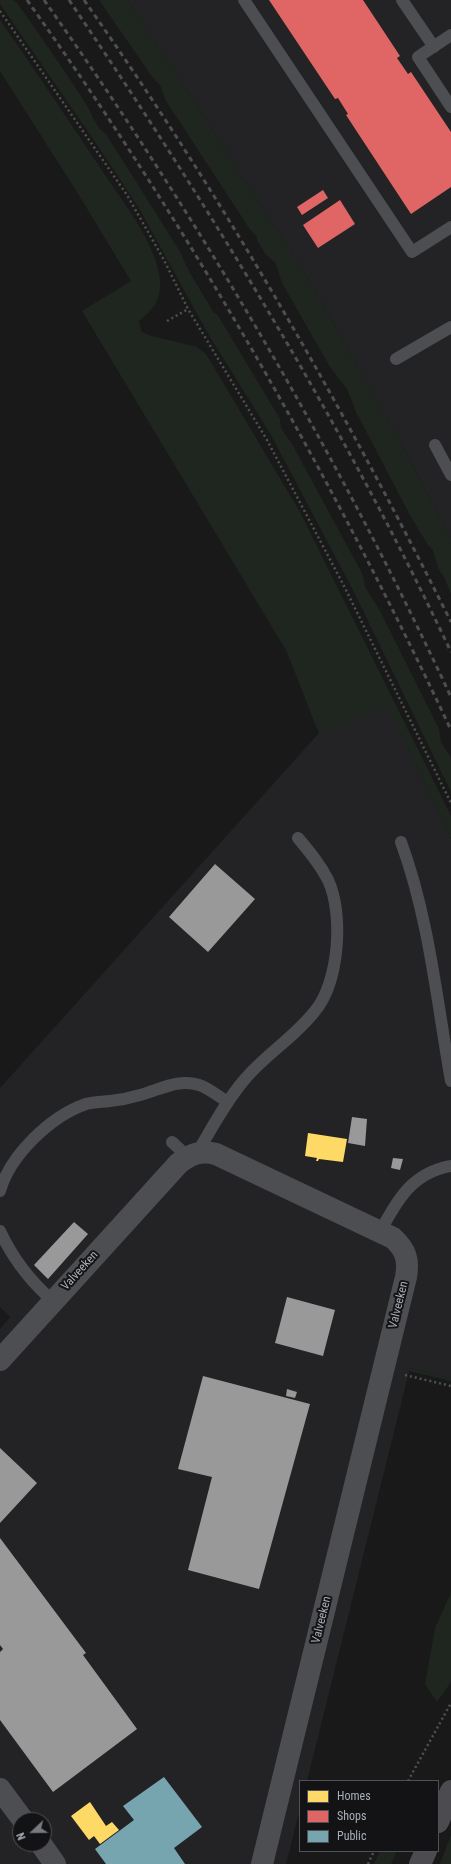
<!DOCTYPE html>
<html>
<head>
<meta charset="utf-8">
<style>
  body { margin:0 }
  #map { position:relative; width:451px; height:1864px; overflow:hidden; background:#191919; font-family:"Roboto Condensed",sans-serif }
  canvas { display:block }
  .legend { position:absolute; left:299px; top:1780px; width:140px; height:72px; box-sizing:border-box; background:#131315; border:1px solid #4f5157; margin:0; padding:5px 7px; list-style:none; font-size:12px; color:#aaafb9 }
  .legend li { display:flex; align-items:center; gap:8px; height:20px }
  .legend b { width:20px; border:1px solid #4f5157 }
  .north { position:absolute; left:12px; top:1812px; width:40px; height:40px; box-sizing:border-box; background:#131315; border:1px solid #4f5157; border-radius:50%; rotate:248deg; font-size:11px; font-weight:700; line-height:16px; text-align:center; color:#aaafb9 }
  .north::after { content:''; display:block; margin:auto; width:14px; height:18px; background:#777a81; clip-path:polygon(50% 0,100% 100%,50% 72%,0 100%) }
</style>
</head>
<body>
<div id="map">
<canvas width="451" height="1864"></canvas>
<ul class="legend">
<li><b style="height:11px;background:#ffd966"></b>Homes</li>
<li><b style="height:11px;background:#e06666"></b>Shops</li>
<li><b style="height:11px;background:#76a5af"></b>Public</li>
</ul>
<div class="north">N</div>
</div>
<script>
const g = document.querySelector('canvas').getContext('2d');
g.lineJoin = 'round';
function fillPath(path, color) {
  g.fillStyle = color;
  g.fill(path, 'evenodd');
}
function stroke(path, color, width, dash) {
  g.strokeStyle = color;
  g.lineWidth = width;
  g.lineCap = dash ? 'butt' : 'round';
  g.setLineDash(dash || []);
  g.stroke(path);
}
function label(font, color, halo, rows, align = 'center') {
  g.font = font + ' "Roboto Condensed",sans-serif';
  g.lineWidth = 4;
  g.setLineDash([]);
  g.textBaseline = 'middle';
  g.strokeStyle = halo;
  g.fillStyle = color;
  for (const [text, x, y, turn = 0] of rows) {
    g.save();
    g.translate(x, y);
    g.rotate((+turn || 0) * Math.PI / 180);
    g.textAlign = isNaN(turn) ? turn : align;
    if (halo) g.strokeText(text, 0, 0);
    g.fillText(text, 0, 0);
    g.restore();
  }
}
const built = new Path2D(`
  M 128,0 L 451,0 L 451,538 L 400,442 L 305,273 Z
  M 388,706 L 451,839 L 451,1378 L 410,1368 L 307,1781 L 300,1781 L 300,1809 L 286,1864 L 0,1864 L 0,1329 L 10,1317 L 0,1307 L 0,1088 L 319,733 ZM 20,1820 L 44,1820 L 44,1844 L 20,1844 Z`);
const green = new Path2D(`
  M 0,0 L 13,0 L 17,3 C 41,36 64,70 86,104 C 93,115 95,127 106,134 L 179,250 L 190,273 L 214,313 L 217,314 L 280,419 L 281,428 L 292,444 L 363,575 L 365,587 L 379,609 L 439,729 L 441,742 L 451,758 L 451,792 L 354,592 L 271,435 L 207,332 L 139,208 L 89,133 L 0,4 Z
  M 99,0 L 128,0 L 305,273 L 400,442 L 451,538 L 451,594 L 445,579 L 438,568 L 433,550 L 428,545 L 410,515 L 356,412 L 347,389 L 330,367 L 282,283 L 275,262 L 266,255 L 257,240 L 257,237 L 249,228 L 166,101 L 160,85 L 153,78 Z
  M 0,20 C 34,68 66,117 99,166 C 119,197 157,243 160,280 C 161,300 154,309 139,321 L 141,331 L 148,335 L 197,347 L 206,354 L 300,512 L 451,816 L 451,839 L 388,707 L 319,734 L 287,652 L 82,311 L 131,281 L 80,197 L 0,71 Z
  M 410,1368 L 451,1378 L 451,1381 L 409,1371 Z
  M 451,1593 L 451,1682 L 437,1702 L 425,1684 L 435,1628 Z
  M 451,1835 L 451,1864 L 440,1864 Z
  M 380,1851 L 397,1851 L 391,1864 L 374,1864 Z`);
const homes = new Path2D(`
  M 308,1133 L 347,1139 L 343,1162 L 319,1159 L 318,1161 L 316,1161 L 317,1158 L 305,1156 Z
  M 90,1802 L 106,1826 L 112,1822 L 119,1830 L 100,1844 L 94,1836 L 89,1840 L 71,1816 Z`);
const shops = new Path2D(`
  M 269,0 L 363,0 L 400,56 L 397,58 L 408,74 L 411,72 L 451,132 L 451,187 L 411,214 L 346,115 L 348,114 L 338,98 L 335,99 Z
  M 323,190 L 328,198 L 302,215 L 297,207 Z
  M 340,200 L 355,224 L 318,248 L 303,225 Z`);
const public = new Path2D(`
  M 164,1777 L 202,1827 L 174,1848 L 185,1864 L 106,1864 L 95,1849 L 134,1820 L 123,1806 Z`);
const industry = new Path2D(`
  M 215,864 L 255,899 L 208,952 L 169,917 Z
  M 352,1117 L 367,1119 L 365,1146 L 348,1143 Z
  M 393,1158 L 403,1159 L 400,1170 L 391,1168 Z
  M 74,1222 L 88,1234 L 48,1279 L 34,1265 Z
  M 287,1297 L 335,1310 L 323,1356 L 275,1343 Z
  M 203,1376 L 310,1404 L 259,1589 L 188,1570 L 212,1477 L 178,1469 Z
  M 287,1389 L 297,1392 L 295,1398 L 286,1396 Z
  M 0,1448 L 37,1483 L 0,1523 Z
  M 0,1538 L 86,1653 L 83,1655 L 137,1729 L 53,1792 L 0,1720 L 0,1652 L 3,1649 L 0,1645 Z`);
const path = new Path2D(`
  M 0,11 L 127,195 L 164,260 L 188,309 L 267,440 L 344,586 L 451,803
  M 167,321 L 188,309
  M 405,1375 L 451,1386
  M 408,1781 L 451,1703
  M 368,1864 L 374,1851`);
const service = new Path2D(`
  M 244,0 L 412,252 L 451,227
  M 402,0 L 434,47
  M 451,35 L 418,57 L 451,107
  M 396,359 L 451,327
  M 435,445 L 451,475
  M 401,842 C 429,918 437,1002 451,1081
  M 172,1142 L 188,1157
  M 197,1153 C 212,1128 226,1101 245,1079 C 266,1054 295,1037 315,1011 C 339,982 344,914 328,880 C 320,864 309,851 298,838
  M 0,1191 C 10,1155 51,1116 86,1104 C 93,1102 102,1102 110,1101 C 120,1100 130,1098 140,1095 C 159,1090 179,1078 199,1085 C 209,1088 219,1097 228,1102
  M 0,1231 C 13,1259 30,1281 53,1301
  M 380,1232 C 397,1200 412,1173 451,1166`);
const minor = new Path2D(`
  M 0,1360 L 179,1163 C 191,1154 201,1150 216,1154 L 393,1238 C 406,1250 409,1260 406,1277 L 262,1864
  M 0,1789 L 23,1820
  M 41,1844 L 55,1864`);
const secondary = new Path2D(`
  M 438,1822 L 451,1791
  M 420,1864 L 426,1851`);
const rail = new Path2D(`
  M 27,0 C 191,230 331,475 451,730
  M 44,0 C 200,220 337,453 451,697
  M 69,0 C 211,209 343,424 451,652
  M 84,0 C 223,197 343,406 451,622`);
const streetNames = [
  ["Valveeken",80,1271,-48],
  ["Valveeken",399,1305,-76],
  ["Valveeken",322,1620,-76]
];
fillPath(built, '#232325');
fillPath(green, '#1f2620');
fillPath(homes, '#ffd966');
fillPath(shops, '#e06666');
fillPath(public, '#76a5af');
fillPath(industry, '#999');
stroke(path, '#4f5053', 2.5, [2, 3]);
stroke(service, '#4d4e52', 12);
stroke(minor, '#4d4e52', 22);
stroke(secondary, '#4c4c50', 22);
stroke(rail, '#4d4e50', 3, [5, 4]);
label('12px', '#aaafb9', '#131315', streetNames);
</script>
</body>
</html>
